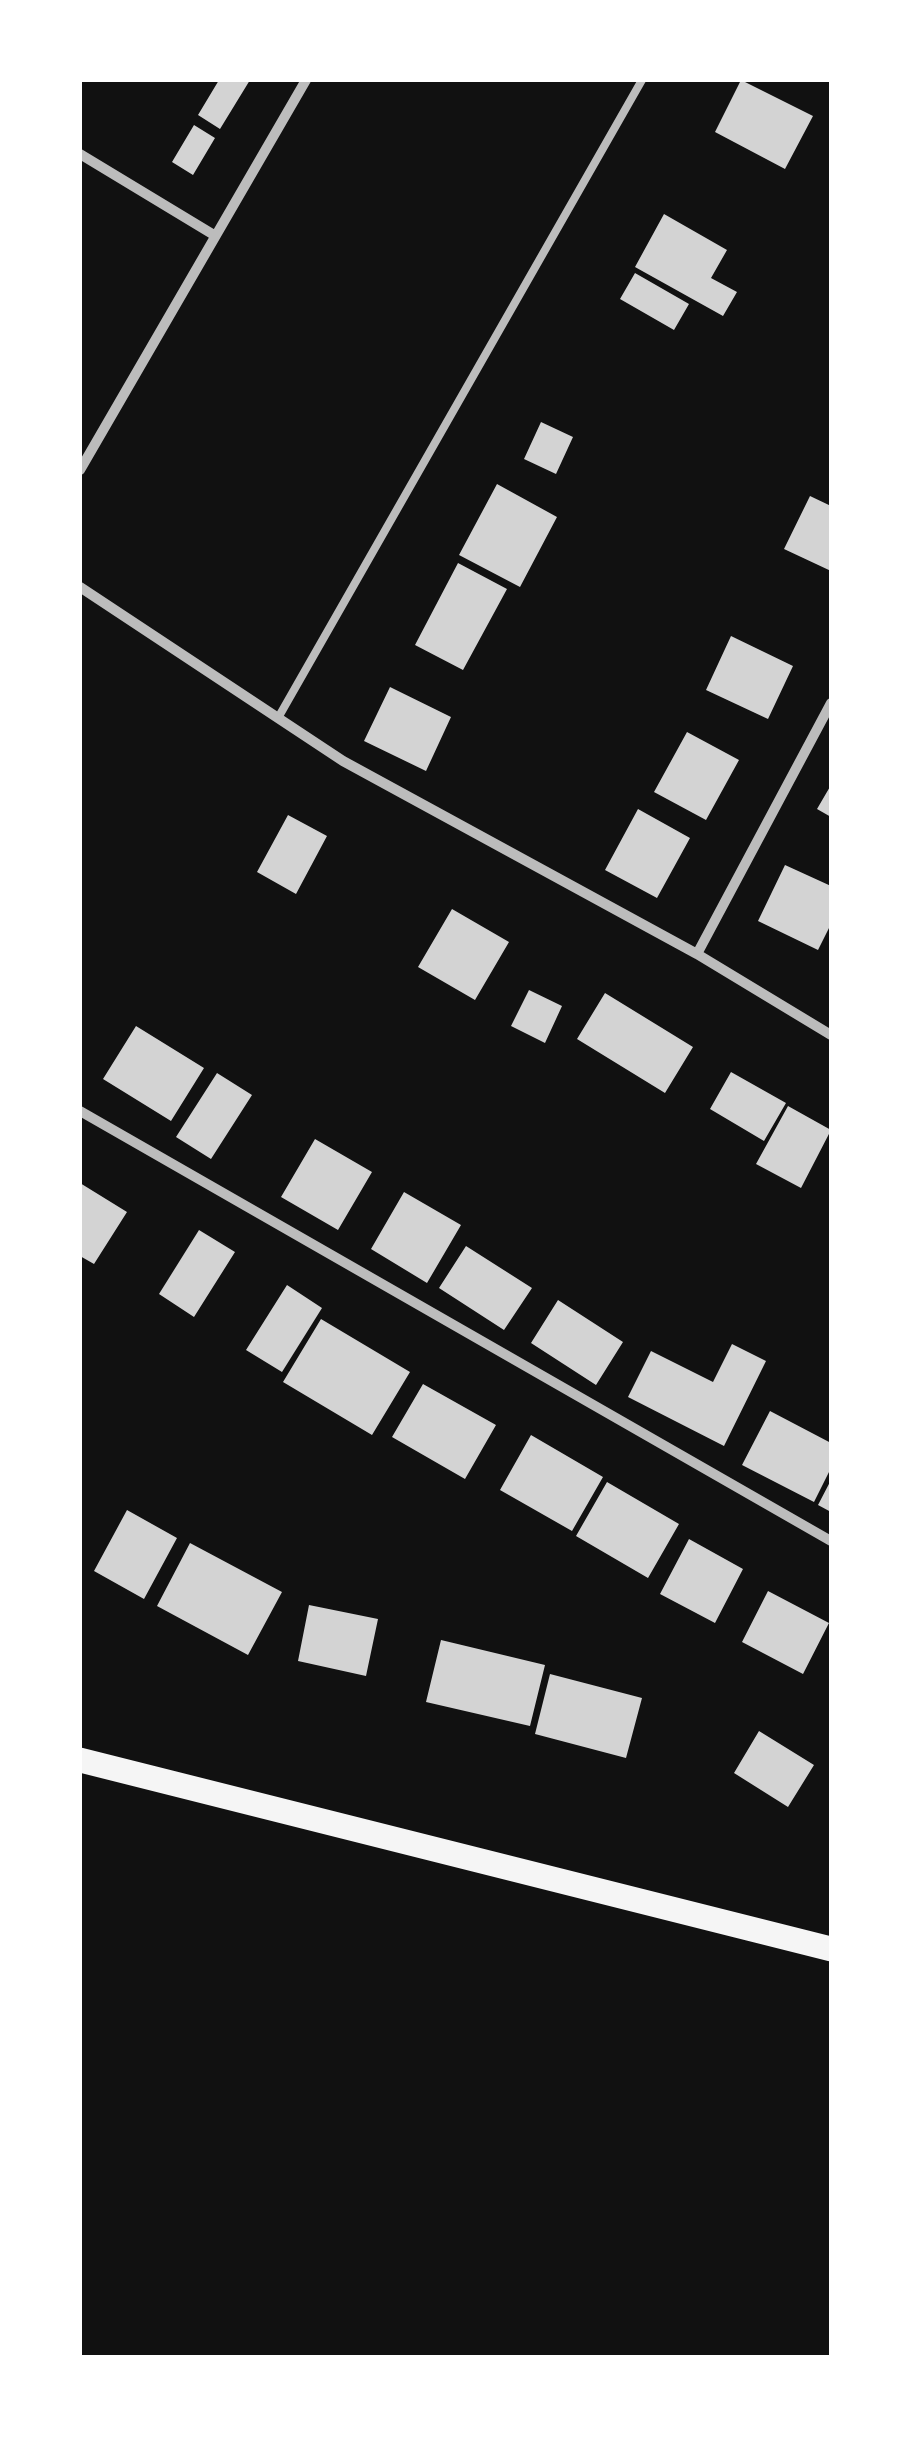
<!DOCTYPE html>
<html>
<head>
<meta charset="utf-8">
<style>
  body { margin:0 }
  #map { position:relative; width:911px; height:2437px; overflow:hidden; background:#111; font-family:Barlow,sans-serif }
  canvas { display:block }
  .frame { position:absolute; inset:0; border:82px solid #fff; pointer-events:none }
</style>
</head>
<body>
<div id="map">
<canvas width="911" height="2437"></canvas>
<div class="frame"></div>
</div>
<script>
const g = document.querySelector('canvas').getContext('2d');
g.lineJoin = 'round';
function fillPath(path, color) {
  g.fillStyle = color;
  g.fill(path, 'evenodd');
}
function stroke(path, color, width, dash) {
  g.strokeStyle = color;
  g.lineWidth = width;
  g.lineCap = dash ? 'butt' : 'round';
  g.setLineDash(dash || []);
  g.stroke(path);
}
const building = new Path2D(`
  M 219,80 L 250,80 L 220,129 L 198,115 Z
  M 741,80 L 813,116 L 785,169 L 715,132 Z
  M 194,125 L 215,138 L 193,175 L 172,162 Z
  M 664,214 L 727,250 L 711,278 L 737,292 L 723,316 L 635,267 Z
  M 635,273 L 689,304 L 674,330 L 620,299 Z
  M 541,422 L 573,437 L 556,474 L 524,459 Z
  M 497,484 L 557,517 L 520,587 L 459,555 Z
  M 810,496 L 831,506 L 831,571 L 784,549 Z
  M 458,563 L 507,589 L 463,670 L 415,645 Z
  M 731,636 L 793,666 L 768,719 L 706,690 Z
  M 390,687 L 451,717 L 426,771 L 364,741 Z
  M 687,732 L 739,760 L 706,820 L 654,792 Z
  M 831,785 L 831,817 L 817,809 Z
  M 638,809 L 690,838 L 657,898 L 605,870 Z
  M 288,815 L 327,836 L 296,894 L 257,872 Z
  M 785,865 L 831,886 L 831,924 L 818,950 L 758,921 Z
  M 452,909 L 509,942 L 475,1000 L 418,967 Z
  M 529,990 L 562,1006 L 545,1043 L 511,1026 Z
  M 605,993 L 693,1047 L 665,1093 L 577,1039 Z
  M 136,1026 L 204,1068 L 171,1121 L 103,1079 Z
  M 731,1072 L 786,1103 L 764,1141 L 710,1109 Z
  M 217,1073 L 252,1095 L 211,1159 L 176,1137 Z
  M 788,1106 L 831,1130 L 801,1188 L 756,1164 Z
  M 315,1139 L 372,1172 L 338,1230 L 281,1197 Z
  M 80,1183 L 127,1212 L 94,1264 L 80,1256 Z
  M 404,1192 L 461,1225 L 427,1283 L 371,1249 Z
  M 199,1230 L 235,1252 L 194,1317 L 159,1294 Z
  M 466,1246 L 532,1288 L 504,1330 L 439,1288 Z
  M 287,1285 L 322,1308 L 282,1372 L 246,1350 Z
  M 558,1300 L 623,1342 L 596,1385 L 531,1343 Z
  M 321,1319 L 410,1372 L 372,1435 L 283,1382 Z
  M 732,1344 L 766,1361 L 724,1446 L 628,1397 L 651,1351 L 713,1382 Z
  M 423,1384 L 496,1425 L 465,1479 L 392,1437 Z
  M 770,1411 L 831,1443 L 831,1468 L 814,1502 L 742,1465 Z
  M 531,1435 L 603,1477 L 572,1531 L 500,1490 Z
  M 831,1480 L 831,1512 L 818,1505 Z
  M 607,1482 L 679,1524 L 648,1578 L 576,1536 Z
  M 127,1510 L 177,1538 L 144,1599 L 94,1571 Z
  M 689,1539 L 743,1569 L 715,1623 L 660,1594 Z
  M 190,1543 L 282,1592 L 248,1655 L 157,1606 Z
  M 768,1591 L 829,1623 L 803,1674 L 742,1642 Z
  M 309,1605 L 378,1619 L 366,1676 L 298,1661 Z
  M 441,1640 L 545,1665 L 530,1726 L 426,1702 Z
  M 550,1674 L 642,1698 L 626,1758 L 535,1734 Z
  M 759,1731 L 814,1765 L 788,1807 L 734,1773 Z`);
const service = new Path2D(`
  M 278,718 L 642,80`);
const minor = new Path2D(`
  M 80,154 L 214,235
  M 80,470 L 306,80
  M 80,587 L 343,761 L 697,954 L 831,1035
  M 697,954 L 831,703
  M 80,1111 L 831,1541`);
const primary = new Path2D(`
  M 80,1760 L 831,1949`);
fillPath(building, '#d3d3d3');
stroke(service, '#bcbcbc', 8);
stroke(minor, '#bcbcbc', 10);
stroke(primary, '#f5f5f5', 25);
</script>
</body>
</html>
